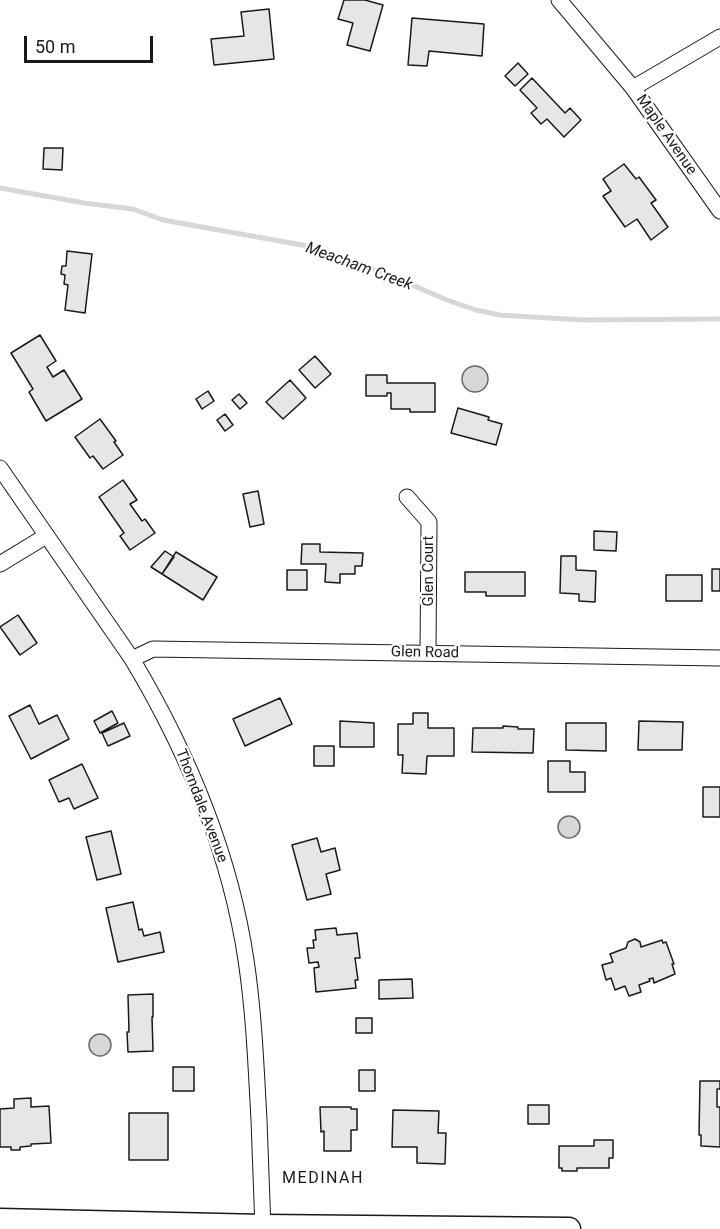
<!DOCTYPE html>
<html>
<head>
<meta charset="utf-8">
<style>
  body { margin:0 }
  #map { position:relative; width:720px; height:1229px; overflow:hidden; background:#fff; font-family:Roboto,sans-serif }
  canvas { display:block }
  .scale { position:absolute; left:24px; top:36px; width:129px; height:27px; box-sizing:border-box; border:3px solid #1a1a1a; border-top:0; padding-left:8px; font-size:18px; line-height:21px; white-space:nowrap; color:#1a1a1a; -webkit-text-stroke:4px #fff; paint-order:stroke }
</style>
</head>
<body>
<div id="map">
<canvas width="720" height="1229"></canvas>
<div class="scale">50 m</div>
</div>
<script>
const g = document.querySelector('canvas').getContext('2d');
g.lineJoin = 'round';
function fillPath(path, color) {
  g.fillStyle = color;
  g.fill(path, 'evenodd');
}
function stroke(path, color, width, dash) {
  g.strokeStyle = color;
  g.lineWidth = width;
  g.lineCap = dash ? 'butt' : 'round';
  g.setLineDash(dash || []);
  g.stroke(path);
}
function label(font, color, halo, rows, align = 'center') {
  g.font = font + ' Roboto,sans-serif';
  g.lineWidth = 4.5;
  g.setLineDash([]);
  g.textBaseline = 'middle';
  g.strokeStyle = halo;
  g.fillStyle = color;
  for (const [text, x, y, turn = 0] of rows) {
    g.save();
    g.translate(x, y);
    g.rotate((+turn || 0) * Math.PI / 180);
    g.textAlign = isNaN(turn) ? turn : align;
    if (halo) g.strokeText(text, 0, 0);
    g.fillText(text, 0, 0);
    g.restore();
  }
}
const water = new Path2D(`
  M462 379a13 13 0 1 1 26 0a13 13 0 1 1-26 0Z
  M558 827a11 11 0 1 1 22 0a11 11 0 1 1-22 0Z
  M89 1045a11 11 0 1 1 22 0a11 11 0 1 1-22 0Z`);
const stream = new Path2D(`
  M 0,188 L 84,203 L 133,209 L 163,220 L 313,247 L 389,275 L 447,300 L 476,310 L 500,315 L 583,320 L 720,319`);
const building = new Path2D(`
  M 344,0 L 365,0 L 383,5 L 370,51 L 347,45 L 353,23 L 338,19 Z
  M 269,9 L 274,59 L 214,65 L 211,39 L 244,36 L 241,12 Z
  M 412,18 L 484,24 L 482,56 L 429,51 L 427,66 L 408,65 Z
  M 518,63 L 528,74 L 515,86 L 505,76 Z
  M 532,78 L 565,113 L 570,108 L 581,120 L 564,137 L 547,119 L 541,124 L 531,113 L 537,108 L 520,90 Z
  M 44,148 L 63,148 L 62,170 L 43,169 Z
  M 624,164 L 636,179 L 639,177 L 656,200 L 651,203 L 668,227 L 651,240 L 637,219 L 625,227 L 603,196 L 611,191 L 603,179 Z
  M 67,251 L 92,254 L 85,313 L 65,310 L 68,285 L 64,284 L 65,275 L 61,274 L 62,266 L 66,266 Z
  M 40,335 L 56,361 L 47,367 L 53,377 L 64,370 L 82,399 L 46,421 L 29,392 L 33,389 L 11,353 Z
  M 315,356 L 331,374 L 315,388 L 299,370 Z
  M 366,375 L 387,375 L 387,383 L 435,383 L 435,412 L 410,412 L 410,409 L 391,409 L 391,393 L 387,393 L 387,396 L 366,396 Z
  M 290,380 L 306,398 L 283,419 L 266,402 Z
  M 208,391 L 214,401 L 202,409 L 196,399 Z
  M 239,394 L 247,403 L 240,409 L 232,400 Z
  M 458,408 L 489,417 L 488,420 L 502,424 L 496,445 L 451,433 Z
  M 225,414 L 233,425 L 225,431 L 217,420 Z
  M 100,419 L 116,441 L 114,442 L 123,455 L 103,469 L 93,456 L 90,458 L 75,437 Z
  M 123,480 L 137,500 L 130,504 L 142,521 L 145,519 L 155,533 L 130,550 L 120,536 L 124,533 L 99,497 Z
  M 258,491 L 264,524 L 250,527 L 243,494 Z
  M 594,531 L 617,532 L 616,551 L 594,550 Z
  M 302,544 L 320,544 L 320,552 L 363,553 L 362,566 L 355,566 L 355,574 L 340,574 L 340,583 L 325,582 L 326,564 L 301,564 Z
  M 165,551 L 174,557 L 162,574 L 151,567 Z
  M 176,552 L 217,577 L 203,600 L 162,574 Z
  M 561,556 L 576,556 L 576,570 L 596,571 L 595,602 L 579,601 L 579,594 L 560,593 Z
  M 712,569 L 720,569 L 720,591 L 712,591 Z
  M 287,570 L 307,570 L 307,590 L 287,590 Z
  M 465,572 L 525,572 L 525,596 L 486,596 L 486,592 L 465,592 Z
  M 666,575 L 702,575 L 702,601 L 666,601 Z
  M 18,615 L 37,643 L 20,655 L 0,627 Z
  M 280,698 L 292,724 L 245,746 L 233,719 Z
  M 30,705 L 39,724 L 57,715 L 69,739 L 31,759 L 9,716 Z
  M 112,711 L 118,723 L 100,733 L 94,721 Z
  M 413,713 L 428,713 L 428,728 L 454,728 L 454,756 L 427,756 L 426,774 L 402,773 L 403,755 L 398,755 L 398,724 L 413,724 Z
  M 340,721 L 374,723 L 374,747 L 340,747 Z
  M 639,721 L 683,722 L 682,750 L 638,750 Z
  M 124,723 L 130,736 L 108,746 L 102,733 Z
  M 566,723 L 606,723 L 606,751 L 566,750 Z
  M 503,726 L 518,727 L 518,729 L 534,729 L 533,753 L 472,752 L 473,728 L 503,728 Z
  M 314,746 L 334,746 L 334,766 L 314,766 Z
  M 548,761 L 570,761 L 570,772 L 585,772 L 585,792 L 548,792 Z
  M 82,764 L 98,798 L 74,809 L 69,798 L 59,802 L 49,780 Z
  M 703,787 L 720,787 L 720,817 L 703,817 Z
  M 111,831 L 121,874 L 97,880 L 86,837 Z
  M 317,838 L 321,852 L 335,848 L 340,870 L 326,874 L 331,894 L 307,900 L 292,845 Z
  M 133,902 L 139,930 L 142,929 L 144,936 L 160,932 L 164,952 L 118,962 L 106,908 Z
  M 336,928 L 337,935 L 357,933 L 360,958 L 355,958 L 358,980 L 355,980 L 356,988 L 316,992 L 314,968 L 319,967 L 318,962 L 309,963 L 307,948 L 314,948 L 313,940 L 316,940 L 315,930 Z
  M 635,939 L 640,942 L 641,947 L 662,940 L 663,943 L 666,942 L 674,964 L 672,964 L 675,974 L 654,983 L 653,978 L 649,979 L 650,981 L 639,985 L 641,992 L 629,996 L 625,986 L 615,990 L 611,978 L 606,980 L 602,965 L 613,962 L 610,954 L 626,948 L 628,942 Z
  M 412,979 L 413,998 L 379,999 L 379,980 Z
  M 153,994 L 153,1017 L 152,1017 L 153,1051 L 128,1052 L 127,1032 L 129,1032 L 128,995 Z
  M 356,1018 L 372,1018 L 372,1033 L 356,1033 Z
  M 173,1067 L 194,1067 L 194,1091 L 173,1091 Z
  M 359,1070 L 375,1070 L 375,1091 L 359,1091 Z
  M 700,1081 L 720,1081 L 720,1089 L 717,1089 L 717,1107 L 720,1107 L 720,1147 L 701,1146 L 701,1135 L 699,1135 Z
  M 31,1098 L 31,1107 L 49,1106 L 51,1143 L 31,1144 L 31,1146 L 20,1147 L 20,1150 L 11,1150 L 11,1147 L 0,1147 L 0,1109 L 14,1108 L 14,1099 Z
  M 528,1105 L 549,1105 L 549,1124 L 528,1124 Z
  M 320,1107 L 351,1107 L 351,1109 L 357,1109 L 357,1130 L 351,1130 L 351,1151 L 324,1151 L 324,1131 L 321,1132 Z
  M 393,1110 L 439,1111 L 438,1133 L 446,1133 L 445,1164 L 417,1163 L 417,1147 L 392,1147 Z
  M 129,1113 L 168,1113 L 168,1160 L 129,1160 Z
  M 594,1140 L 613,1140 L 613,1158 L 609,1158 L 609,1168 L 577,1168 L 577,1171 L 562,1171 L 562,1168 L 559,1168 L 559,1146 L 594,1146 Z`);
const street = new Path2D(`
  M 559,0 L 633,88 L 720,211
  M 633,88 L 720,37
  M 0,468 L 132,659 C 187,751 230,853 246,960 C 254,1013 256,1066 259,1120 C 260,1156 262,1193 263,1229
  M 407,497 L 429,522 L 428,653
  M 0,564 L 46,536
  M 132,659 L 153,649 L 720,658`);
const secondary = new Path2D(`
  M 0,1220 L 263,1226 L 569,1229`);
const streetNames = [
  ["Maple Avenue",666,135,55],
  ["Glen Court",429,571,-90],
  ["Glen Road",425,653,1],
  ["Thorndale Avenue",201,806,69]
];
const waterNames = [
  ["Meacham Creek",359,267,20]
];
const neighbourhoodNames = [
  ["MEDINAH",323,1179]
];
fillPath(water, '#d7d7d7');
stroke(water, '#6a6a6a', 1.5);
stroke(stream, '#d7d7d7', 5);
fillPath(building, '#e6e6e6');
stroke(building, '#1a1a1a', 1.5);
stroke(street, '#1a1a1a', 17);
stroke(secondary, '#1a1a1a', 25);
stroke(street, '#fff', 15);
stroke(secondary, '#fff', 22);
label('15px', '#1a1a1a', '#fff', streetNames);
label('italic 16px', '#1a1a1a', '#fff', waterNames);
g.letterSpacing = '1.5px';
label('16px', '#1a1a1a', '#fff', neighbourhoodNames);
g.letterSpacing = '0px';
</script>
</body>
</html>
